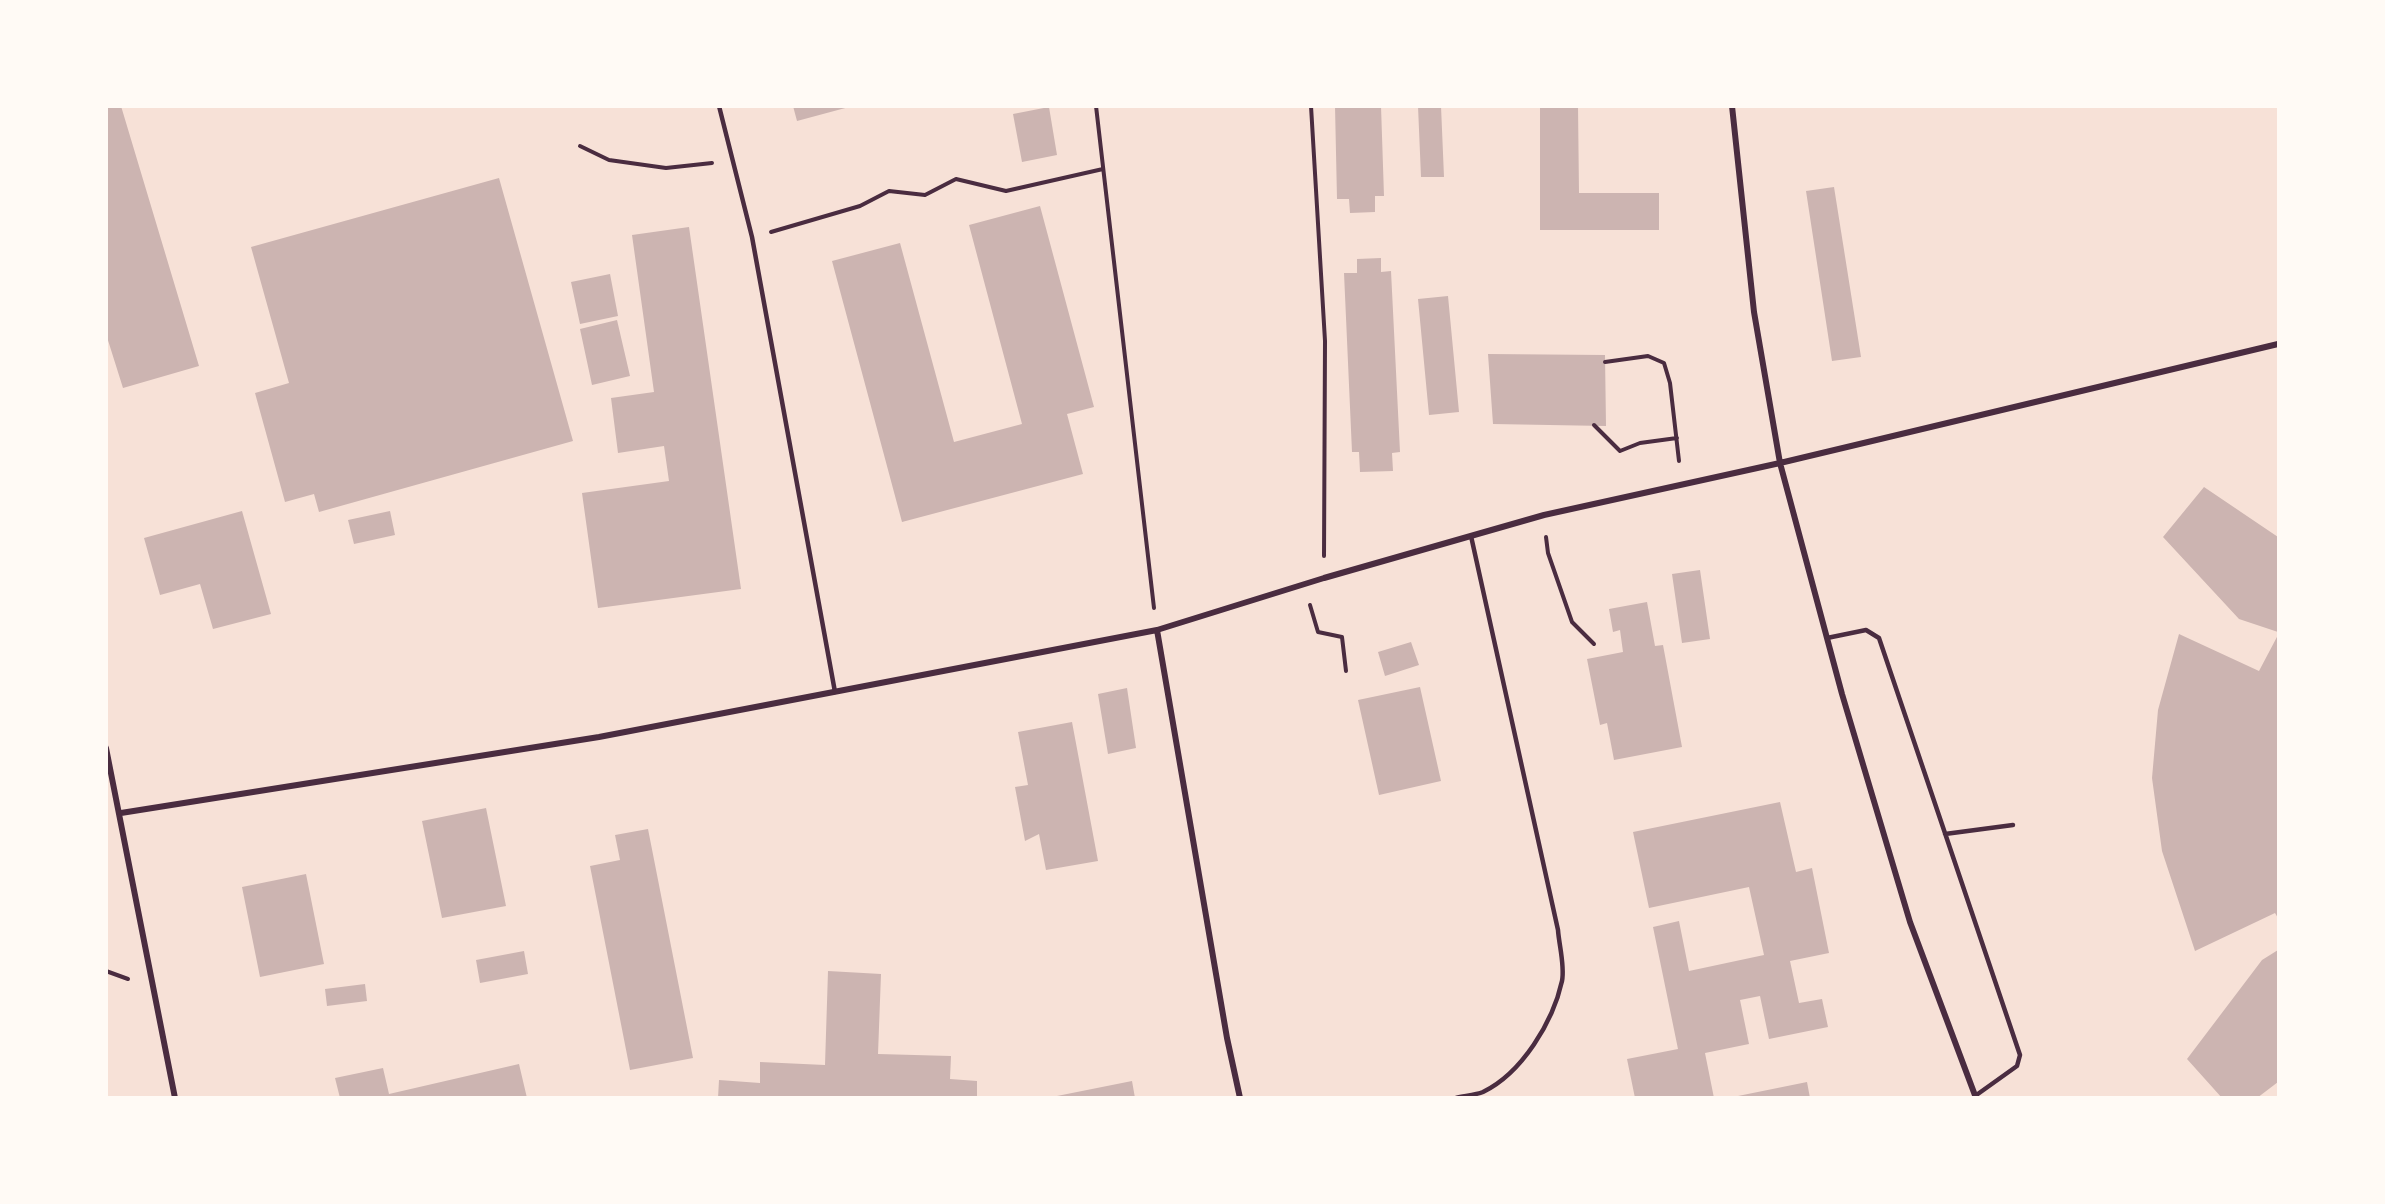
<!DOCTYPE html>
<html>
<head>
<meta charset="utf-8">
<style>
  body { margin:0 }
  #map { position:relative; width:2385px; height:1204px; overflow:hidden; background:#f7e1d7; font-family:Cabin,sans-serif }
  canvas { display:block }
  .frame { position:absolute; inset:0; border:108px solid #fffaf5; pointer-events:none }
</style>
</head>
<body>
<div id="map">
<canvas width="2385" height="1204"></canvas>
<div class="frame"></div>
</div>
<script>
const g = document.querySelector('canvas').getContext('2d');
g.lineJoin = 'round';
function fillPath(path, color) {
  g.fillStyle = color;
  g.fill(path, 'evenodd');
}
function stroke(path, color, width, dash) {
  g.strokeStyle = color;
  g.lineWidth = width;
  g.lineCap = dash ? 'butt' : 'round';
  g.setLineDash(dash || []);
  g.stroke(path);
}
const building = new Path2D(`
  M 106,106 L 121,106 L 199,366 L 123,388 L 106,334 Z
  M 793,106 L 849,106 L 849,107 L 797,121 Z
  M 1335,106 L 1381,106 L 1384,196 L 1375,196 L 1375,212 L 1350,213 L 1349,199 L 1337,199 Z
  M 1418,106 L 1441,106 L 1444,177 L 1421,177 Z
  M 1540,106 L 1578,106 L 1579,193 L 1659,193 L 1659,230 L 1540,230 Z
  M 1049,107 L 1057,155 L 1022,162 L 1013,114 Z
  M 499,178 L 573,441 L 319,512 L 314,494 L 285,502 L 255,393 L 289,383 L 251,247 Z
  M 1834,187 L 1861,357 L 1832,361 L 1806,191 Z
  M 1040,206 L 1094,407 L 1067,414 L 1083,474 L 902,522 L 832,261 L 900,243 L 954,442 L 1022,424 L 969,225 Z
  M 689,227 L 741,589 L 598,608 L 582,493 L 669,481 L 664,446 L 618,453 L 611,398 L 654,392 L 632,235 Z
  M 1381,258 L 1381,272 L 1391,271 L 1400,452 L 1392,453 L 1393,471 L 1360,472 L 1359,452 L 1352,452 L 1344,273 L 1357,273 L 1357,259 Z
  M 610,274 L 618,316 L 580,324 L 571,282 Z
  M 1448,296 L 1459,412 L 1429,415 L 1418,299 Z
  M 617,320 L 630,376 L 592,385 L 580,329 Z
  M 1488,354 L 1605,355 L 1606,426 L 1493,424 Z
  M 2204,487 L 2278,537 L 2278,632 L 2239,619 L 2163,537 Z
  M 242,511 L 271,614 L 213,629 L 200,584 L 160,595 L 144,538 Z
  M 390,511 L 395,535 L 354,544 L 348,520 Z
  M 1700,570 L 1710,639 L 1682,643 L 1672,574 Z
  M 1647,602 L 1655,646 L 1663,645 L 1682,747 L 1614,760 L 1607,723 L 1600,725 L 1587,659 L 1623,652 L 1620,630 L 1613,632 L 1609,609 Z
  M 2179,634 L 2259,671 L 2278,635 L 2278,918 L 2275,913 L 2195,951 L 2162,851 L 2152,778 L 2158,710 Z
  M 1411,642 L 1419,665 L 1385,676 L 1378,652 Z
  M 1420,687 L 1441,781 L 1379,795 L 1358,700 Z
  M 1127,688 L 1136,748 L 1108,754 L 1098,694 Z
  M 1072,722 L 1098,861 L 1046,870 L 1039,834 L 1025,841 L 1015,787 L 1028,785 L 1018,732 Z
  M 1780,802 L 1796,872 L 1812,868 L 1829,953 L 1790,961 L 1799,1003 L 1822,999 L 1828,1027 L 1769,1039 L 1760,996 L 1740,1000 L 1749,1044 L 1705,1053 L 1714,1098 L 1635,1098 L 1627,1059 L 1678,1049 L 1653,927 L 1679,921 L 1689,971 L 1764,955 L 1749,887 L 1649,908 L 1633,832 Z
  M 486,808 L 506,906 L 442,918 L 422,821 Z
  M 648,829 L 693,1058 L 630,1070 L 590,866 L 620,860 L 615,835 Z
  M 306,874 L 324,964 L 260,977 L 242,887 Z
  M 2278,950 L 2278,1082 L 2257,1098 L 2222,1098 L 2187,1059 L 2262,960 Z
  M 524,951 L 528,974 L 480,983 L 476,960 Z
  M 828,971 L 881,974 L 878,1054 L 951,1056 L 950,1079 L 977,1081 L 977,1098 L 718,1098 L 719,1080 L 760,1083 L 760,1062 L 825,1065 Z
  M 365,984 L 367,1001 L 327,1006 L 325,989 Z
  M 519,1064 L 527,1098 L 340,1098 L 335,1078 L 383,1068 L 389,1094 Z
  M 1132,1081 L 1135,1098 L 1057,1098 L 1057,1096 Z
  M 1807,1082 L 1810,1098 L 1738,1098 L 1738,1096 Z`);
const path = new Path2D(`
  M 1096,106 L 1154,608
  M 1311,106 L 1325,341 L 1324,556
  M 580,146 L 609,160 L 666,168 L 712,163
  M 771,232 L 860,206 L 889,191 L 925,195 L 956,179 L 1006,191 L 1103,169
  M 1605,362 L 1648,356 L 1664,363 L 1670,383 L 1679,461
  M 1594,425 L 1620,451 L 1640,443 L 1677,438
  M 1546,537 L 1548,553 L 1572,622 L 1594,644
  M 1310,605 L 1318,632 L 1342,637 L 1346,671
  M 106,971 L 128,979`);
const service = new Path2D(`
  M 719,106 L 752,237 L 835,692
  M 1827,638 L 1866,630 L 1879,638 L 2020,1055 L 2017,1066 L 1975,1096
  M 1945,834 L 2013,825
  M 1456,1098 C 1464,1096 1476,1095 1483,1092 C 1522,1073 1553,1022 1562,981 C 1565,966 1559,945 1558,930 L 1471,536`);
const minor = new Path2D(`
  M 1732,106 L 1754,312 L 1780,463 L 1842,694 L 1910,922 L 1976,1098
  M 1157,630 L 1227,1038 L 1240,1098
  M 106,748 L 175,1098
  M 121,813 L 599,737 L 1157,630 L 1324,578 L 1544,515 L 1780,463 L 2278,344`);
fillPath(building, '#ccb4b1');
stroke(path, '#4a2c40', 4);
stroke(service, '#4a2c40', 4.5);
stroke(minor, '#4a2c40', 6);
</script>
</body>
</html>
